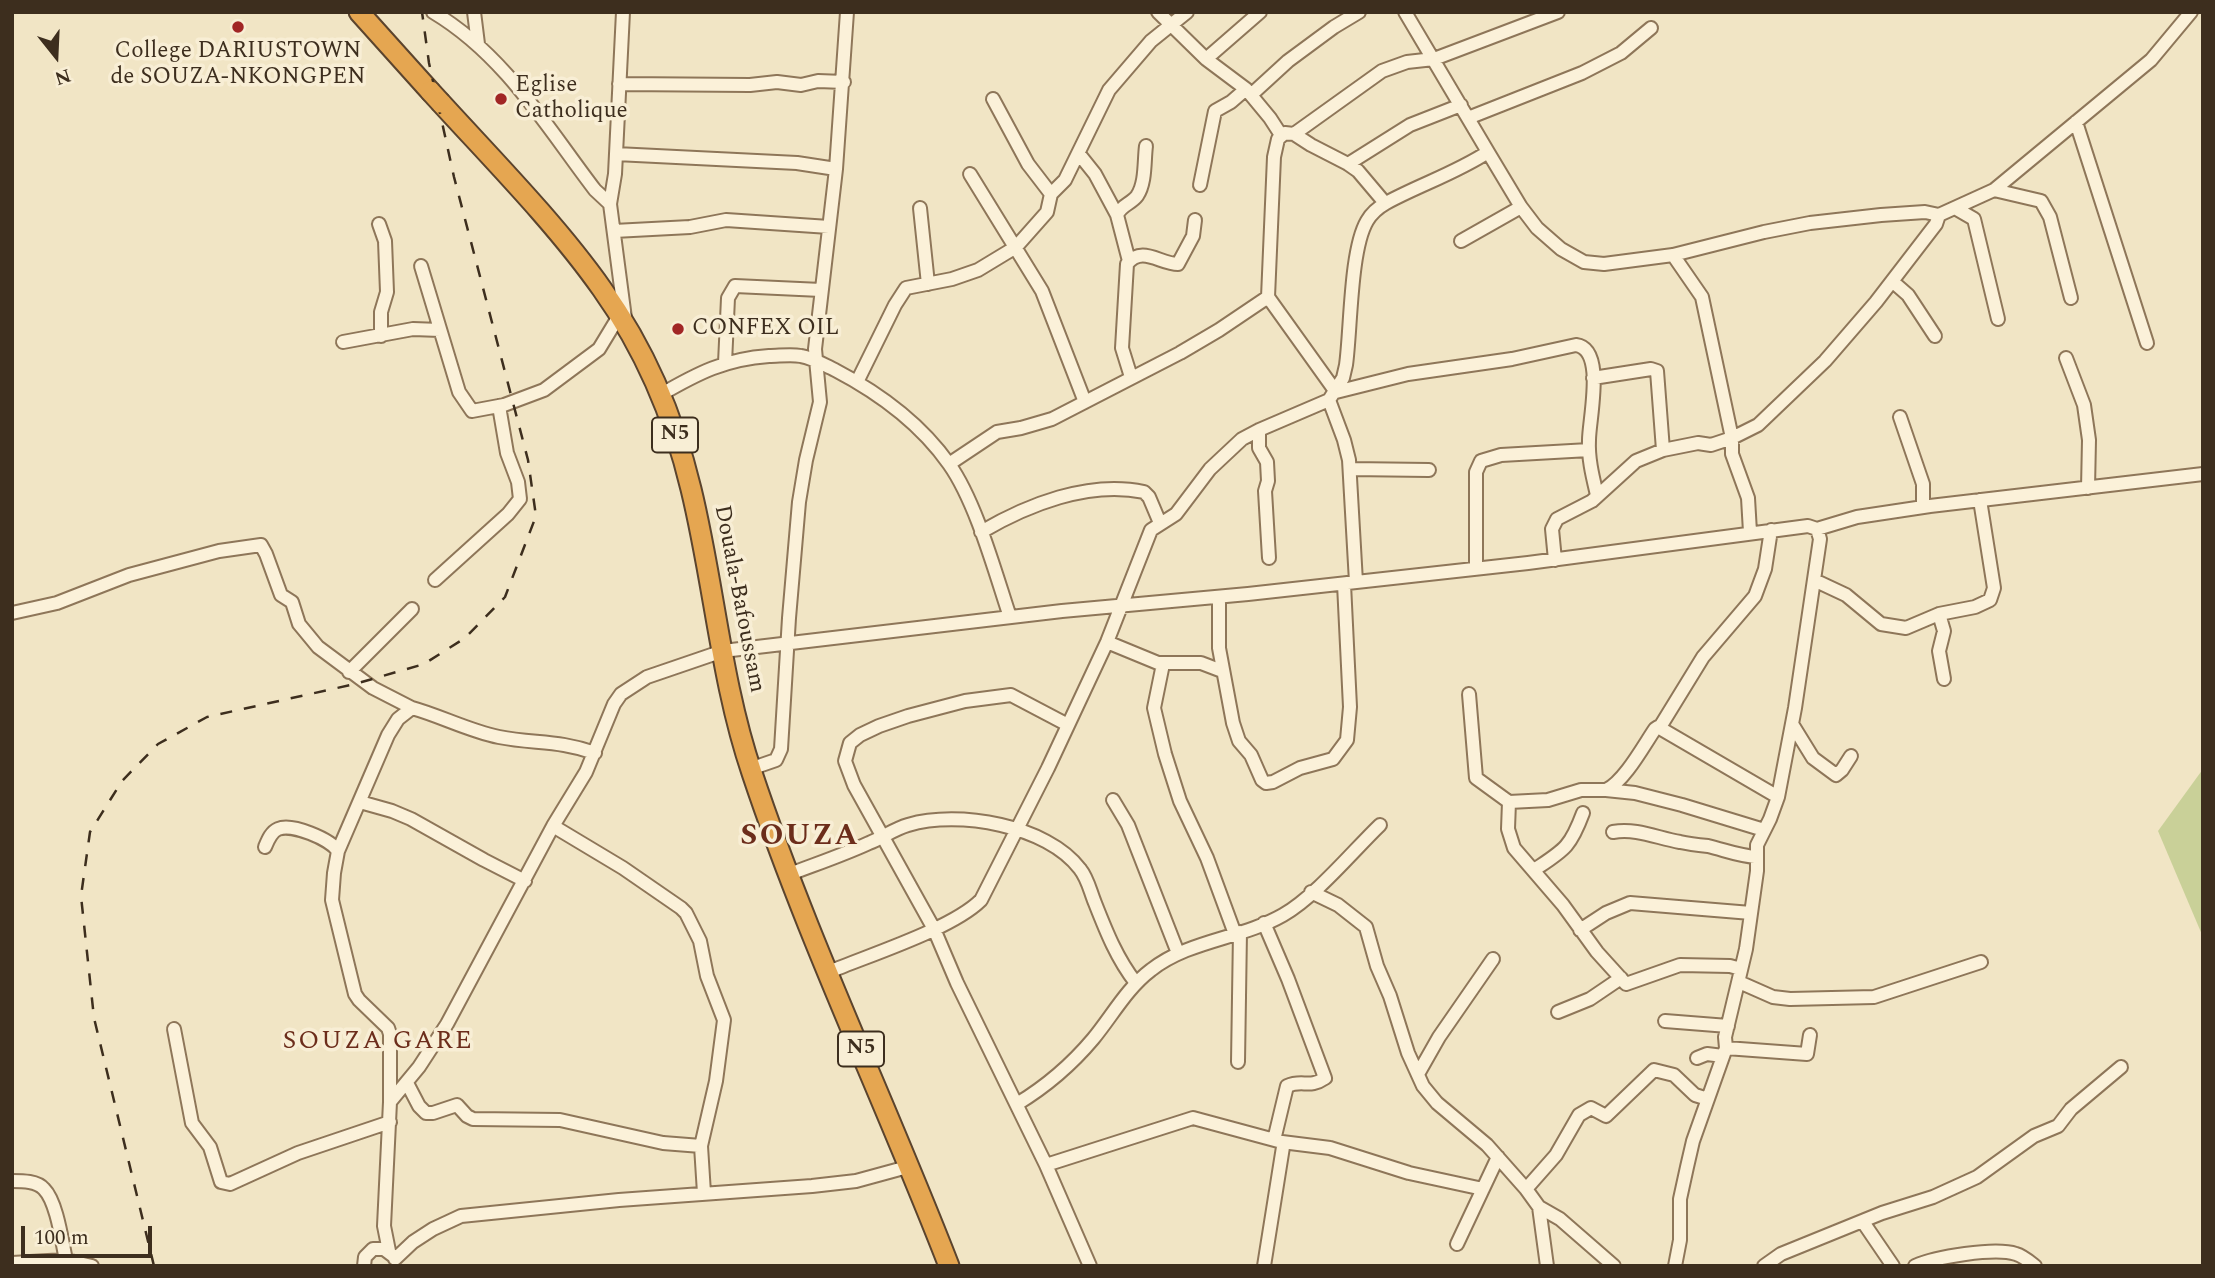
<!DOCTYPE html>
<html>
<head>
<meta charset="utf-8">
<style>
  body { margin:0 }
  #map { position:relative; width:2215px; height:1278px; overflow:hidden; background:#f1e5c5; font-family:Spectral,serif }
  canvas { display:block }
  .frame { position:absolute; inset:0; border:14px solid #3d2e1e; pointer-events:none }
  .north { position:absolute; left:21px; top:21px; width:70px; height:70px; -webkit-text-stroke:5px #f8eed5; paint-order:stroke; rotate:162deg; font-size:19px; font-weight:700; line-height:28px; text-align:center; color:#3d2e1e }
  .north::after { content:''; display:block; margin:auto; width:24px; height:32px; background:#3d2e1e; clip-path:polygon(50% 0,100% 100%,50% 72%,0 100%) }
  .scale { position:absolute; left:21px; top:1226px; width:131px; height:32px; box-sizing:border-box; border:4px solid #3d2e1e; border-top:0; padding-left:9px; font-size:21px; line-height:24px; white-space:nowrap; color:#3d2e1e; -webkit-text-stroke:5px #f8eed5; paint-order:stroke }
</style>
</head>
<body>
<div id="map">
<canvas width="2215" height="1278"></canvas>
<div class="frame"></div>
<div class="north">N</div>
<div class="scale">100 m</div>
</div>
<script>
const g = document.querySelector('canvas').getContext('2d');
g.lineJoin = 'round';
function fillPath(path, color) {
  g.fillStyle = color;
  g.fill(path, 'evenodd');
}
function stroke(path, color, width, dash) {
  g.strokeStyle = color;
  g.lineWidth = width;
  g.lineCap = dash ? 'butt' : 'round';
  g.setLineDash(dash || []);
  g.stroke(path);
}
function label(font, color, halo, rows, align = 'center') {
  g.font = font + ' Spectral,serif';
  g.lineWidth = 7;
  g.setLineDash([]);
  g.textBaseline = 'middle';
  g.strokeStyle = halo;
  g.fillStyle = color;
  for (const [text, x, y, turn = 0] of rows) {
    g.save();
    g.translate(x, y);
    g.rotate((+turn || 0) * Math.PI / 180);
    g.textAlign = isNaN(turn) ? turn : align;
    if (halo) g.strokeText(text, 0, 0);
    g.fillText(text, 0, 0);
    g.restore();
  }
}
const green = new Path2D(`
  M 2203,769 L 2203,937 L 2158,831 Z`);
const minor = new Path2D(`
  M 433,12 C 505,55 546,126 595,190 L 610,204
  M 474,12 L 478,44
  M 623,12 L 615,174 L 610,204 L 625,318
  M 1158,12 L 1206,59 L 1246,89
  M 1206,59 L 1260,12
  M 619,84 L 750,85 L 777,82 L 801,85 L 818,81 L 844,82
  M 1252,94 L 1288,61 L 1334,27 L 1359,12
  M 993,99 L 1028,164 L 1051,194
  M 1468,118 L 1582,73 L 1621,53 L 1651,28
  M 2076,122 L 2147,343
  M 1294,134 L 1382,71 L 1407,62 L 1434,59 L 1558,12
  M 1488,152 L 1521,207 L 1537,228 L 1561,249 L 1584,262 L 1604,264 L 1673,255 L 1764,232 L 1810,223 L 1881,215 L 1925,212 L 1939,215 L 1994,190 L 2151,60 L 2191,12
  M 616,154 L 797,163 L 836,169
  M 1079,154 L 1095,174 L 1117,215
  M 1348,164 L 1410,125 L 1461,105
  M 970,174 L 1042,291 L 1085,402
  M 1200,185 L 1215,111 L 1231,102 L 1246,89 L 1270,118 L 1281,135
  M 1994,190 L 2041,201 L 2050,217 L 2071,298
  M 1385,203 L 1358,171 L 1348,164 L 1311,145 L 1294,134 L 1285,133 L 1278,139 L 1274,157 L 1268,297 L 1336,392 L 1408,374 L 1512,359 L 1576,345 C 1606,349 1589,419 1589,440 C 1588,459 1593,478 1597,495
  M 920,208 L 928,284
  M 1955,208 L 1974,219 L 1998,319
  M 379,224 L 385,241 L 387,292 L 381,312 L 381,336
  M 614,231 L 690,227 L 726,220 L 829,227
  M 1461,241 L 1521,207
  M 1129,261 L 1117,215 C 1121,205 1131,204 1137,196 C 1146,183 1144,161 1146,146
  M 421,266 L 459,392 L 472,411 L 504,405 L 544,390 L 599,349 L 619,316
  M 1892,281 L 1908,295 L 1935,336
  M 343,342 L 413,329 L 440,330
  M 2066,358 L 2084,405 L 2089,440 L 2088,488
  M 725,363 L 728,298 L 735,286 L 821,290
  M 1131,377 L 1122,348 L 1127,264 C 1142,245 1160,264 1178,264 L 1193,236 L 1195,220
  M 1593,378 L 1651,369 L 1657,371 L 1663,450
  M 857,382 L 895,305 L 906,288 L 952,279 L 978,270 L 1016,247 L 1047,212 L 1051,194 L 1065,180 L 1109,90 L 1151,41 L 1187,12
  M 660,395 C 698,373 725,359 769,356 C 779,356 791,354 801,356 C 813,358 824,365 835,370 C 879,393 920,423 949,464 C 976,502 995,572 1010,617
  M 1329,400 L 1344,440 L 1349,460 L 1356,582
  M 1900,417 L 1923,484 L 1923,507
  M 1259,430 L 1259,448 L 1267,462 L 1268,481 L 1265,491 L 1269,558
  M 949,464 L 997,432 L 1021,428 L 1052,419 L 1180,353 L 1219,330 L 1268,297
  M 1350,469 L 1429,470
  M 981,532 C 1027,505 1089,480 1144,492 L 1149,497 L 1160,523
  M 1750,532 L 1748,498 L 1732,454 L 1732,438 L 1758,425 L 1825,361 L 1876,302 L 1936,224 L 1939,215
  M 1555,560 L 1552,529 L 1557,519 L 1592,501 L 1636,461 L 1663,450 L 1698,443 L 1711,445 L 1732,438 L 1702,297 L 1673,255
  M 1476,568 L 1476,472 L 1481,461 L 1501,455 L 1589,450
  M 435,580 L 508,514 L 520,499 L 518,482 L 507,453 L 499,406
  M 1814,580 L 1846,595 L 1881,624 L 1906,628 L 1939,614 L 1975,607 L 1990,600 L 1994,588 L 1980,500
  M 1219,597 L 1219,648 L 1233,723 L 1239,741 L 1251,755 L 1262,780 L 1266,783 L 1273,782 L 1300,768 L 1333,759 L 1347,740 L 1350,707 L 1344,584
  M 12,613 L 57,603 L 129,575 L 219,551 L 261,545 L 266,554 L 281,595 L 292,602 L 299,624 L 318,647 L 373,688 L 412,708
  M 1939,614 L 1944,631 L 1939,651 L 1944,679
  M 1107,642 L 1158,663 L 1201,663 L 1222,671
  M 1163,664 L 1154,708 L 1165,754 L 1180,801 L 1207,858 L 1235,934
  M 349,672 L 412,609
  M 1469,694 L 1476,778 L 1509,802
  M 1792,724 L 1813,758 L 1836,775 L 1842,770 L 1851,756
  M 1068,725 L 1011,695 L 965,701 L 908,716 L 879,726 L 860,735 L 850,743 L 845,761 L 854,785 L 934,929 L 957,983 L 1046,1165 L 1090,1266
  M 1660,727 L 1703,657 L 1755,596 L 1765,569 L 1771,530
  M 750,769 L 776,760 L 781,749 L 789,618 L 799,502 L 806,460 L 820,402 L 815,349 L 836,169 L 847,12
  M 1606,790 C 1624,782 1644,745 1655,729 L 1658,727 L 1778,797
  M 1113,800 L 1128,825 L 1178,953
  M 360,802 L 392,811 L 411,819 L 484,860 L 525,881
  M 553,826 L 623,868 L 681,908 L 686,913 L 700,941 L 707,976 L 724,1020 L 716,1081 L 701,1146 L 704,1193
  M 1613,832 C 1637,828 1657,838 1680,842 C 1689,844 1698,845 1708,846 C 1725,850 1739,856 1757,857
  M 265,847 C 268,840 271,832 278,829 C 292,823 330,839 338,851 L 334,873 L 332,900 L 355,994 L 359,1000 L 388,1028 L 390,1034 L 390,1102
  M 338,851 L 388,735 L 398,719 L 412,708 C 441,716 469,731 499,737 C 534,744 559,740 595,753
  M 1534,870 C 1564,850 1570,848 1583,813
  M 790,874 C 816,864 843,855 869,843 C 882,838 894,829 908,825 C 958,810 1047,825 1080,869 C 1088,879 1090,891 1095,903 C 1106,931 1117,959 1136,983
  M 1311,892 L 1338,905 L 1366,927 L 1377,966 L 1390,996 L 1408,1053 L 1423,1086 L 1437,1103 L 1487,1145 L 1526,1189 L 1539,1207 L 1547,1266
  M 1264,923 L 1288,979 L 1325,1078 C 1309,1089 1303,1079 1287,1086 L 1275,1136
  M 1580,930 L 1606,913 L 1630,903 L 1751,913
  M 1741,969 L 1730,966 L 1680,965 L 1626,984 L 1597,952 L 1563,905 L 1514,848 L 1508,829 L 1509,802 L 1548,800 L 1581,790 L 1606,790 L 1635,793 L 1682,805 L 1764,830
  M 829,972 C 869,955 952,929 981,900 L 1048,768 L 1107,642 L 1151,530 L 1176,514 L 1210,469 L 1242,439 L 1259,430 L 1329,400 L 1343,378 L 1346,365 C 1351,329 1350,250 1367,221 C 1371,214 1379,207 1386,203 C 1419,185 1456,173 1488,152 L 1405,12
  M 1739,982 L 1773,997 L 1790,999 L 1874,997 L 1981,962
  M 1558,1012 L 1590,999 L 1621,978
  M 1665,1021 L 1728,1026
  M 174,1029 L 192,1123 L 210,1147 L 221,1182 L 230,1184 L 298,1153 L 390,1122
  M 1726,1048 L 1807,1054 L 1810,1035
  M 1697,1058 L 1707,1054 L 1723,1056
  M 1238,1062 L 1240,932
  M 1418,1074 L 1439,1037 L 1493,959
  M 407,1083 L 419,1106 L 426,1113 L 433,1113 L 457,1105 L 467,1116 L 473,1119 L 560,1120 L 663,1143 L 701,1146
  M 1017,1104 C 1045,1087 1072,1064 1093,1039 C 1112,1016 1127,988 1151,970 C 1189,940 1241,939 1283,915 C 1316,896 1352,852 1380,825
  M 1046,1165 L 1193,1118 L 1282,1142 L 1330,1148 L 1409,1173 L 1483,1189
  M 12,1181 C 23,1181 37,1181 44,1189 C 57,1202 62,1242 66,1260
  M 1526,1189 L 1556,1155 L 1579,1115 L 1591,1108 L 1606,1116 L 1654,1070 L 1674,1075 L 1695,1095 L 1708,1099
  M 1539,1207 L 1560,1219 L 1614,1266
  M 1863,1222 L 1893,1266
  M 1457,1244 L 1498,1157
  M 389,1251 L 384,1226 L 390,1102 L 419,1067 L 447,1024 L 553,826 L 586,772 L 614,704 L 621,694 L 647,677 L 723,651 L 1062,611 L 1248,594 L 1528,563 L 1808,526 L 1817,529 L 1857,517 L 1930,506 L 2203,474
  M 395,1259 L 413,1242 L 433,1229 L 461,1216 L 619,1200 L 812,1186 L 856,1181 L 911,1166
  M 12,1263 L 66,1260 L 92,1266
  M 364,1266 L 365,1257 L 373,1249 L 384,1249 L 392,1255
  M 1264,1266 L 1283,1147 L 1282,1142
  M 1675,1266 L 1680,1240 L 1680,1199 L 1687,1167 L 1693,1141 L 1726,1048 L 1725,1037 L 1746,949 L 1757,871 L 1757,845 L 1770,819 L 1778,797 L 1795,708 L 1820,539 L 1817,529
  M 1764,1266 L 1781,1254 L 1882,1213 L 1933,1197 L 1977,1177 L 2034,1136 L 2058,1126 L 2071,1109 L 2121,1067
  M 1915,1266 C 1935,1257 1995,1247 2016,1254 C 2023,1256 2030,1262 2035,1266`);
const highway = new Path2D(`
  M 359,12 L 430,91
  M 441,103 C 494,161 557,225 602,289 C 644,348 674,418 691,489 C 714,583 721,682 752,773 C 808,941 885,1101 949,1266`);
const rail = new Path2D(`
  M 154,1266 L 94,1018 L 81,896 L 90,832 L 122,781 L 158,744 L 207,717 L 355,684 L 424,664 L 465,638 L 505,597 L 536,516 L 528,460 L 454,177 L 429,63 L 422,12`);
const highwayBridge = new Path2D(`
  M 430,91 L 441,103`);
const markers = [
  [238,27,7,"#a12625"],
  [501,99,7,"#a12625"],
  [678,329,7,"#a12625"]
];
const shields = [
  [675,435,46],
  [861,1049,46]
];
const shieldNames = [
  ["N5",675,435],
  ["N5",861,1049]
];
const poiNames = [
  ["College DARIUSTOWN",238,52,"center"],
  ["de SOUZA-NKONGPEN",238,78,"center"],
  ["Eglise",515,86],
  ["Catholique",515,112],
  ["CONFEX OIL",692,329]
];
const streetNames = [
  ["Douala-Bafoussam",738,599,79]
];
const quarterNames = [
  ["SOUZA GARE",378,1043]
];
const districtNames = [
  ["SOUZA",800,838]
];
fillPath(green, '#c9d098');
stroke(minor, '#8e7659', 16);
stroke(highway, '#5b442e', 23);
stroke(minor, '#fbf1d9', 12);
stroke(highway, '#e5a651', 19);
stroke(rail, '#3d2e1e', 2.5, [12, 12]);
stroke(highwayBridge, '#5b442e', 23, []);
stroke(highwayBridge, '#e5a651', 19);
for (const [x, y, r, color] of markers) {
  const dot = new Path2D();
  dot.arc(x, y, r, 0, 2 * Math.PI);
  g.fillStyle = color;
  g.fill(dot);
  stroke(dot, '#f8eed5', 2.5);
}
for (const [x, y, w] of shields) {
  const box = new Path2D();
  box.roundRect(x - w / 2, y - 17.5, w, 35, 5);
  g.fillStyle = '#f8eed5';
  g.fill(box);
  stroke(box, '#3d2e1e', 2);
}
label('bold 21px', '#3d2e1e', null, shieldNames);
label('23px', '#3d2e1e', '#f8eed5', poiNames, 'left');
label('23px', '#3d2e1e', '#f8eed5', streetNames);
g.letterSpacing = '2px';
label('26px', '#6c2d1b', '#f8eed5', quarterNames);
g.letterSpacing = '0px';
g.letterSpacing = '2px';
label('bold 30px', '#6c2d1b', '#f8eed5', districtNames);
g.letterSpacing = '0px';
</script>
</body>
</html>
